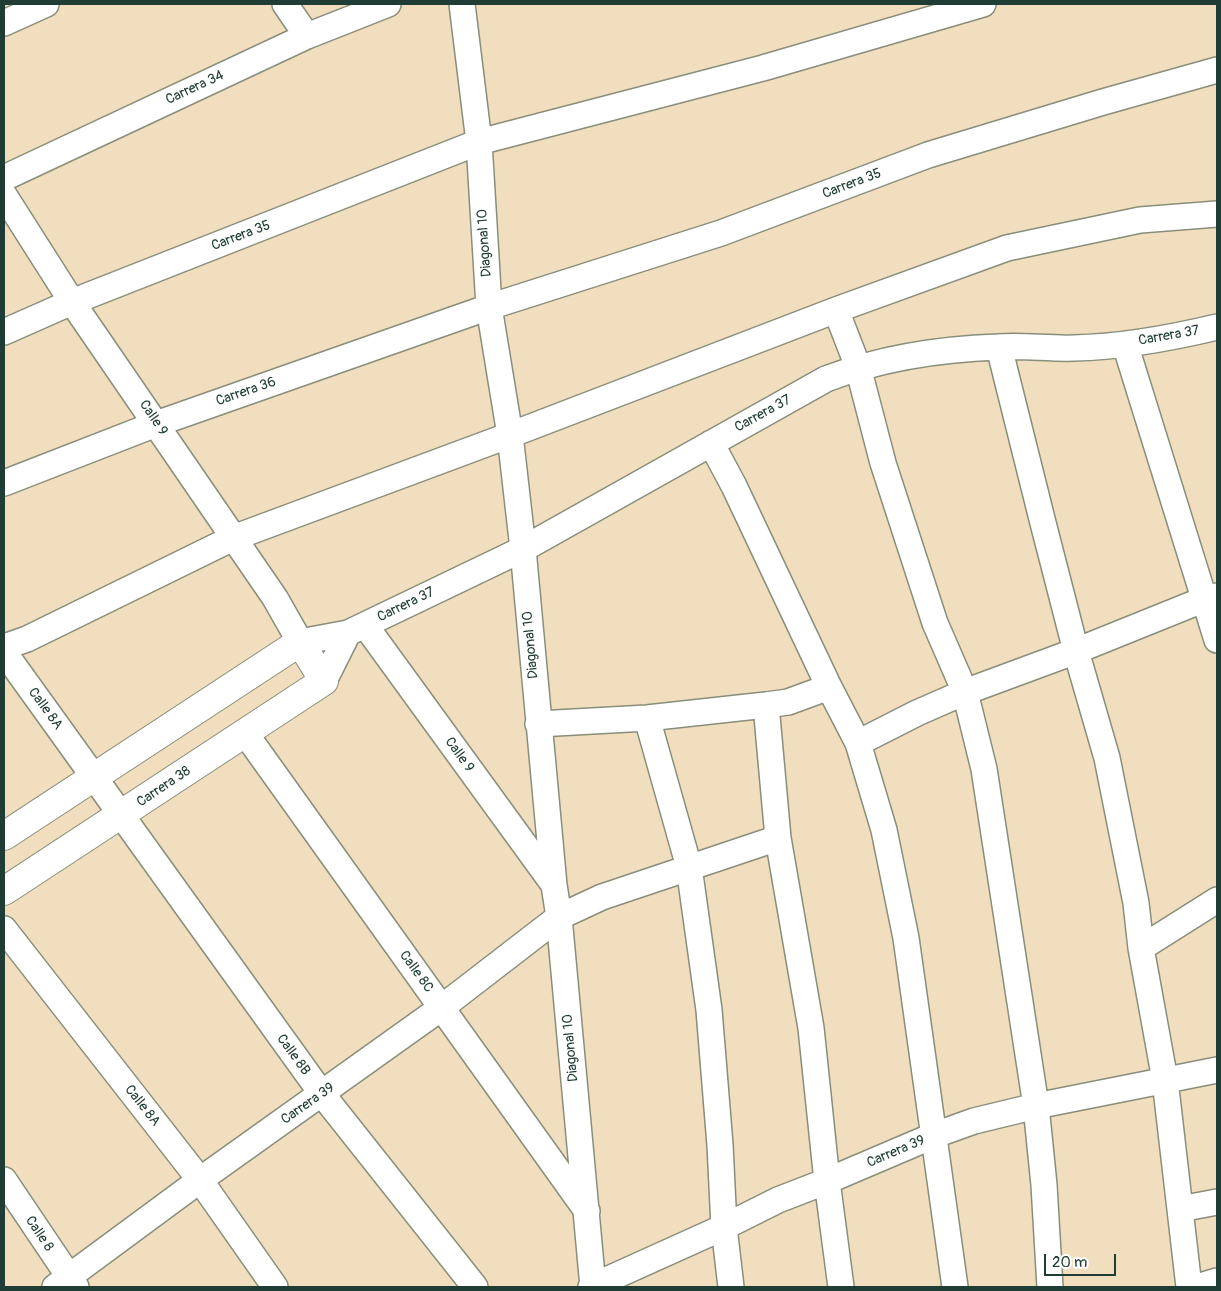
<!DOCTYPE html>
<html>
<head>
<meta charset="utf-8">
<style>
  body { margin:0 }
  #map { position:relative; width:1221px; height:1291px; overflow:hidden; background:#f1debf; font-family:Pangolin,sans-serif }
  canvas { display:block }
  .frame { position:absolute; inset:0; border:5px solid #1f3d34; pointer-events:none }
  .scale { position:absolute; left:1044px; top:1254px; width:72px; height:22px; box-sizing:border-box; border:2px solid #1f3d34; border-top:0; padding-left:6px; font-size:15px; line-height:18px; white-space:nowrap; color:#1f3d34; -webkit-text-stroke:4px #fff; paint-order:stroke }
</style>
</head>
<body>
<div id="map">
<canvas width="1221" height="1291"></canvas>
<div class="frame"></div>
<div class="scale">20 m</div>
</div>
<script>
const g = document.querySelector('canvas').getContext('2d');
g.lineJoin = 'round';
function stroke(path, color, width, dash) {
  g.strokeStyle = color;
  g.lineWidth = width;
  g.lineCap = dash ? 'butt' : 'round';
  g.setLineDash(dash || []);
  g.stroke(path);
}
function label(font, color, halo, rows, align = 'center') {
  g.font = font + ' Pangolin,sans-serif';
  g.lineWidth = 4.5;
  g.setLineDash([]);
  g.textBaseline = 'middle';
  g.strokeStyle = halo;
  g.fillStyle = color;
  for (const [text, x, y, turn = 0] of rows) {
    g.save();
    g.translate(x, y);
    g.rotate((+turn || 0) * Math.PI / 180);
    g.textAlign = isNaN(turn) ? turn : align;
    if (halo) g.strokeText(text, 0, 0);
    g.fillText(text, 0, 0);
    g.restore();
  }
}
const minor = new Path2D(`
  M 285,4 L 307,36
  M 462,4 L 479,142 L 489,307 L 510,435 L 523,549 L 554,885 L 559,917 L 593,1287
  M 4,23 L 46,4
  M 4,178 L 307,36 L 388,4
  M 4,195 L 72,302 L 275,598 L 300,642 L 348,633 L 523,549 L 826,379 C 881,358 939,349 998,347 C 1023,345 1049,349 1074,348 C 1122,347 1171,338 1217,327
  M 836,310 L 858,367 L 883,463 L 935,623 L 965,692 L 984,769 L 1036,1106 L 1044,1185 L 1050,1287
  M 4,332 L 72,302 L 479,142 L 763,68 L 983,4
  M 1125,344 L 1217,640
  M 999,347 L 1043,523 L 1076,651 L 1107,758 L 1136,903 L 1141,948 L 1165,1080 L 1189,1287
  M 711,443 L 734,486 L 829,687 L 858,743 L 884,830 L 906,938 L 955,1287
  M 4,483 L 156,424 L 489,307 L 721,233 L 928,155 L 1103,102 L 1217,70
  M 365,625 L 554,885
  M 4,647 L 27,639 L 233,538 L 510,435 L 836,310 L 1007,248 L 1140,220 L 1217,214
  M 4,652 L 322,1094 L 475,1287
  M 324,681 L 348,633
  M 766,705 L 778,838 L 811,1028 L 827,1181 L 841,1287
  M 647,718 L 689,867 L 709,1010 L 720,1145 L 724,1227 L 731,1287
  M 538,724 L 647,718 L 766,705 L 788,702 L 829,687
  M 245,733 L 587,1211
  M 858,743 L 917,713 L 965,692 L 1076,651 L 1205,599 L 1217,596
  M 4,929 L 200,1180 L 275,1287
  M 1141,948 L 1217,900
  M 4,1180 L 76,1287
  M 1180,1209 L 1217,1202
  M 55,1287 L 200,1180 L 441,1008 L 559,917 L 602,897 L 778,838
  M 591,1287 L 724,1227 L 778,1200 L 827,1181 L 935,1135 L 974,1121 L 1036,1106 L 1217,1070
  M 1197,1287 L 1217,1281`);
const tertiary = new Path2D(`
  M 4,836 L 300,642 L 324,681 L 4,891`);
const streetNames = [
  ["Carrera 34",195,88,-25],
  ["Carrera 35",852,184,-21],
  ["Carrera 35",241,236,-21],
  ["Diagonal 10",485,243,-94],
  ["Carrera 37",1169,336,-10],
  ["Carrera 36",246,392,-19],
  ["Carrera 37",763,414,-29],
  ["Calle 9",153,418,56],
  ["Carrera 37",406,605,-26],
  ["Diagonal 10",531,645,-95],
  ["Calle 8A",45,709,54],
  ["Calle 9",459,755,54],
  ["Carrera 38",164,787,-34],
  ["Calle 8C",416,972,54],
  ["Diagonal 10",571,1048,-95],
  ["Calle 8B",293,1055,54],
  ["Carrera 39",308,1104,-35],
  ["Calle 8A",142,1106,52],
  ["Carrera 39",896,1152,-23],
  ["Calle 8",39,1234,56]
];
stroke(minor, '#888e7a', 28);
stroke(tertiary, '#888e7a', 30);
stroke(minor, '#fff', 25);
stroke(tertiary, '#fff', 28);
label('14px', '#1f3d34', '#fff', streetNames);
</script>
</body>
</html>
